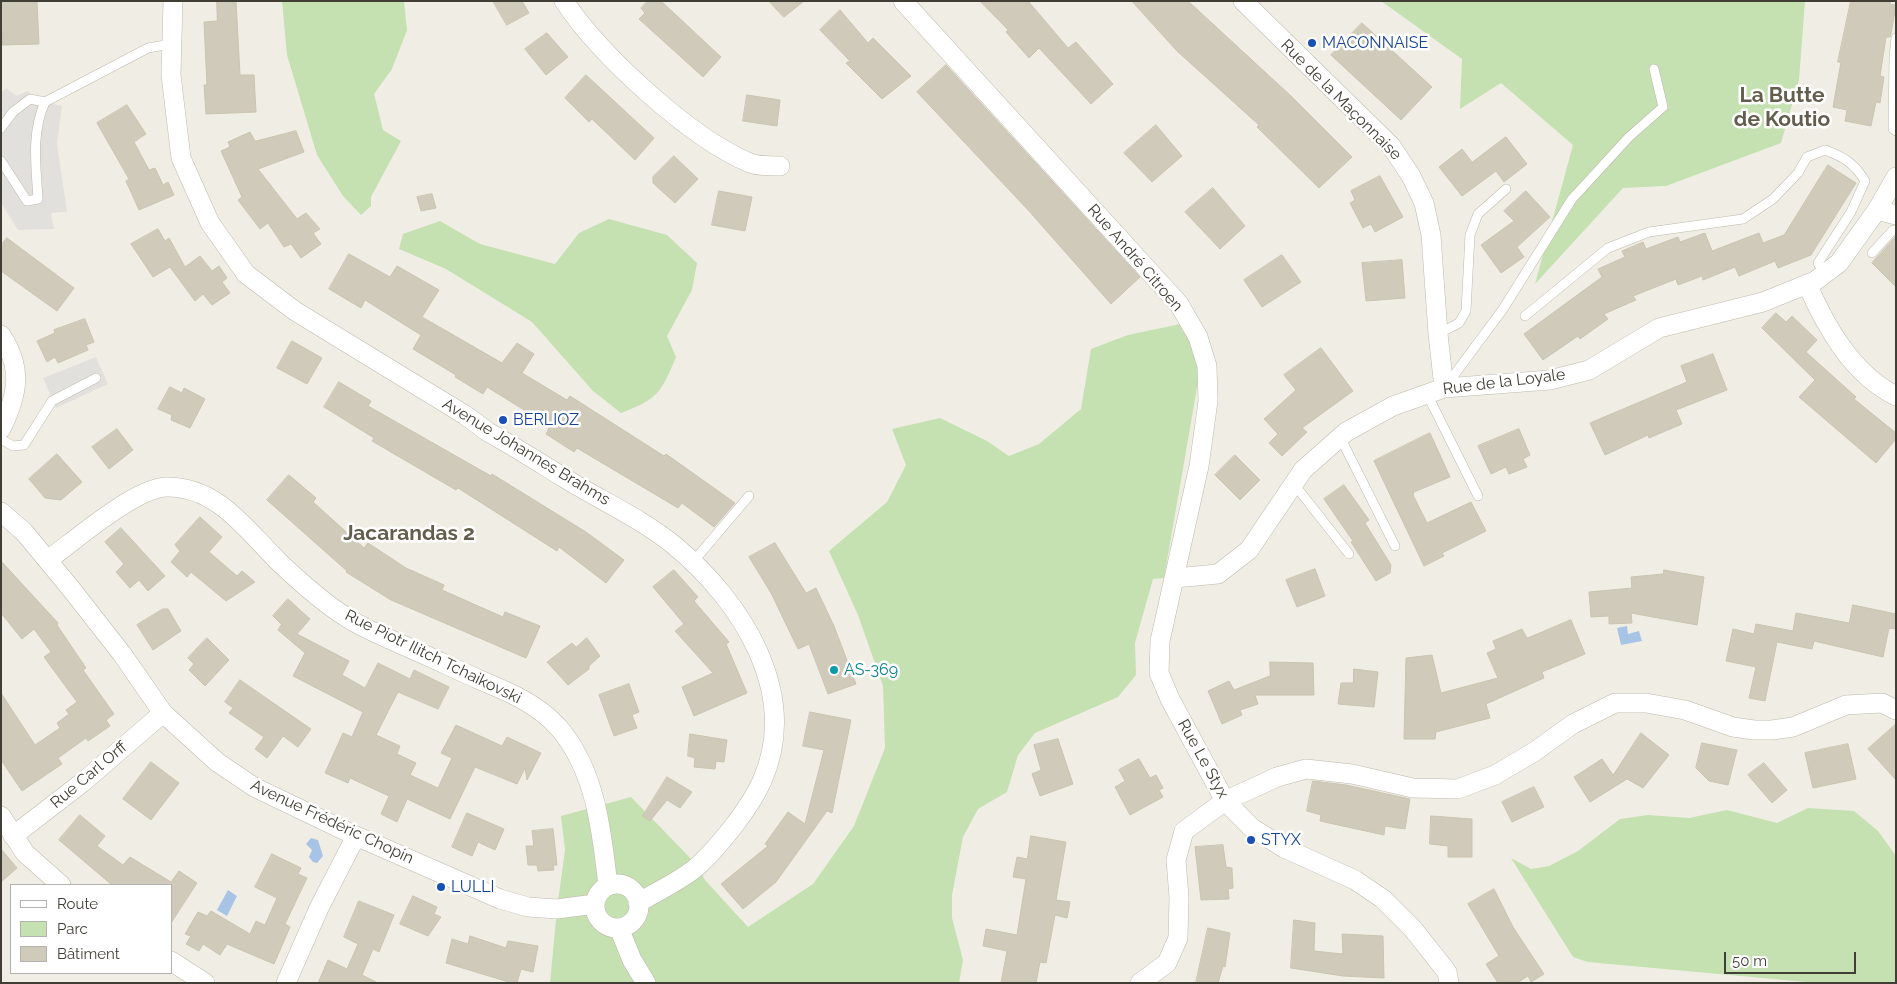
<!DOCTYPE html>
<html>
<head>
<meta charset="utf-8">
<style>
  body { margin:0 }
  #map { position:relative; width:1897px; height:984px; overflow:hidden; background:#f0eee4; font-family:Raleway,sans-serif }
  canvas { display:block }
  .frame { position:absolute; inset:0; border:2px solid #413e35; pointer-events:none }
  .legend { position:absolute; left:10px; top:884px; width:162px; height:90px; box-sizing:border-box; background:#fff; border:1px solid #b3b2ae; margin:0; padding:6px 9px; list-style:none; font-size:15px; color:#413e35 }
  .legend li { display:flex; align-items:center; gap:10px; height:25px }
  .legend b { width:25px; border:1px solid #b3b2ae }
  .scale { position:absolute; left:1724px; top:952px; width:132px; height:22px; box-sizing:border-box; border:2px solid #413e35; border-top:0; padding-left:6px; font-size:15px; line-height:18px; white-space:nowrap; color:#413e35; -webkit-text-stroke:4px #fff; paint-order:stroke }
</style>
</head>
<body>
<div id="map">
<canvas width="1897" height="984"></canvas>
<div class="frame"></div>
<ul class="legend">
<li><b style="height:6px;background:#fff"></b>Route</li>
<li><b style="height:14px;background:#c5e0b1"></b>Parc</li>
<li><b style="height:14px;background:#d0cabb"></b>Bâtiment</li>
</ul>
<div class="scale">50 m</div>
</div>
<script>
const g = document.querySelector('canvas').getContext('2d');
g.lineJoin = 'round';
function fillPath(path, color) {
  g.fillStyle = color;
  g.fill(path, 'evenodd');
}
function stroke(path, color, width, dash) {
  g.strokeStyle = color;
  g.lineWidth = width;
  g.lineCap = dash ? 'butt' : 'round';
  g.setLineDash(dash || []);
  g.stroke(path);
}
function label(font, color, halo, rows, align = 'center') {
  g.font = font + ' Raleway,sans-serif';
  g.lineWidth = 5;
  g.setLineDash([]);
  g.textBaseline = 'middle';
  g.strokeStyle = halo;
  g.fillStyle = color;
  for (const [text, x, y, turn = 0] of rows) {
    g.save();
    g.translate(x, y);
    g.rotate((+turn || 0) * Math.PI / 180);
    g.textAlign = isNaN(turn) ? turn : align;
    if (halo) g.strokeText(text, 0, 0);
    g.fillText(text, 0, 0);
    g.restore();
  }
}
const green = new Path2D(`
  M 282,1 L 404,1 L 407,30 L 392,69 L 374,94 L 383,130 L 401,141 L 371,197 L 371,206 L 361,215 L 343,196 L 317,155 L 287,55 Z
  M 1381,1 L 1805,1 L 1799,80 L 1781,143 L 1666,186 L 1623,188 L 1535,284 L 1573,145 L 1501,83 L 1460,109 L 1462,59 Z
  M 609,219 L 667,235 L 697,263 L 692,290 L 667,336 L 676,357 C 661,393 658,399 621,413 L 593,391 L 532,322 L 446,269 L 399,249 L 403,234 L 440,221 L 480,244 L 555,264 L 579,233 Z
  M 1185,323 L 1197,355 L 1198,382 L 1164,578 L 1153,579 L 1135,643 L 1136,675 L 1118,697 L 1035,733 L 1018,755 L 1007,792 L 978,809 L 963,837 L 952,895 L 952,918 L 963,960 L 959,983 L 550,983 L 557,909 L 565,850 L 561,816 L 631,797 L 698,866 L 705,880 L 748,927 L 813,884 L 854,826 L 885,748 L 883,686 L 858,615 L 829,551 L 887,502 L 906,465 L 892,429 L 940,418 L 987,441 L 1009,456 L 1039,444 L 1081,409 L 1091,349 L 1128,335 Z
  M 1808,808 L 1854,811 L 1878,831 L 1896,856 L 1896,983 L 1817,983 L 1588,962 L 1573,957 L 1511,858 L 1531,869 L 1549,866 L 1578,851 L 1620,819 L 1648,815 L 1689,818 L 1727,810 L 1777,823 Z`);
const parking = new Path2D(`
  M 6,88 L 17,96 L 27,91 L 45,102 L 62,106 L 57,144 L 67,212 L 51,213 L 54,229 L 18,230 L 1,203 L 1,93 Z
  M 96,357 L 108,384 L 56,408 L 43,378 Z`);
const water = new Path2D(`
  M 1627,626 L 1628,634 L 1639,631 L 1642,641 L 1621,645 L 1617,628 Z
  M 311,838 L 318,840 L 323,856 L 317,863 L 313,862 L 309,857 L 312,850 L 306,844 Z
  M 228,890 L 237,896 L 227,916 L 217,910 Z`);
const building = new Path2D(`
  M 2,1 L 37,2 L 39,44 L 3,45 Z
  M 217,1 L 236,1 L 240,75 L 254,75 L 256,112 L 206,114 L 204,85 L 207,85 L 204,22 L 217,21 Z
  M 493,1 L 522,1 L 529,13 L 507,25 Z
  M 648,1 L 661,1 L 721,57 L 703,77 L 639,19 L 645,13 L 641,8 Z
  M 769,1 L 804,1 L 784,17 Z
  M 980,1 L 1028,1 L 1068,48 L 1076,42 L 1113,84 L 1091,104 L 1039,48 L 1029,58 L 1006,32 L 1008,30 Z
  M 1132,1 L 1188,1 L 1291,96 L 1352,157 L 1319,188 L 1257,127 L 1259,125 L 1177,51 Z
  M 1851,1 L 1891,1 L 1890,4 L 1896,5 L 1891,34 L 1890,37 L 1886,37 L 1880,76 L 1884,77 L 1880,103 L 1876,102 L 1871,126 L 1845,121 L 1847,110 L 1833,107 L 1841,62 L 1838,62 Z
  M 840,10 L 868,43 L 873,38 L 911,76 L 882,99 L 846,63 L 850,61 L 820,30 Z
  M 1362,23 L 1432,87 L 1401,120 L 1331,55 Z
  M 547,33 L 568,57 L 546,75 L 525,49 Z
  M 946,65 L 1140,277 L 1111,304 L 1029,211 L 917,92 Z
  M 586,75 L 654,138 L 635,160 L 592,119 L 589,122 L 565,98 Z
  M 747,95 L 780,100 L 777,126 L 743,121 Z
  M 127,105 L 146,134 L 134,142 L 149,170 L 155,168 L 163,185 L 168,182 L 174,195 L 139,210 L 126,181 L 129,179 L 97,123 Z
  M 1156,125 L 1182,156 L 1152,182 L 1124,153 Z
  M 296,131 L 304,152 L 258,169 L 297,219 L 306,213 L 320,229 L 313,233 L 321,244 L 301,258 L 291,244 L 284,247 L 268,223 L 260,229 L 238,200 L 242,197 L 221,151 L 230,147 L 228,142 L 250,132 L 255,141 Z
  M 1506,137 L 1527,164 L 1504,182 L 1496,171 L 1462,196 L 1439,167 L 1462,149 L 1472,162 Z
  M 674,156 L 698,179 L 675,203 L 653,183 L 653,177 Z
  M 1828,165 L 1856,183 L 1811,255 L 1778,268 L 1775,261 L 1739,276 L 1735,267 L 1703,280 L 1702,276 L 1678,285 L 1676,279 L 1633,296 L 1636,300 L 1604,314 L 1608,319 L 1580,339 L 1578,336 L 1543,360 L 1524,334 L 1602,277 L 1598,269 L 1625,257 L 1622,251 L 1643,242 L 1646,249 L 1678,237 L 1680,242 L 1705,233 L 1712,251 L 1759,233 L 1763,243 L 1784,235 Z
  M 1380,176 L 1403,217 L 1375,232 L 1371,224 L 1363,228 L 1350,203 L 1355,200 L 1351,191 Z
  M 1213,188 L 1245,226 L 1220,249 L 1185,212 Z
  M 719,191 L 752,197 L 745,231 L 712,225 Z
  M 1526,191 L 1550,217 L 1517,247 L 1524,257 L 1501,273 L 1481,245 L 1514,221 L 1504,211 Z
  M 432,194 L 436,208 L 421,211 L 417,197 Z
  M 158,229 L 165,241 L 169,238 L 185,267 L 200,256 L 212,271 L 219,266 L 227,278 L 222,282 L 230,293 L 212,305 L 203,294 L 195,301 L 170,267 L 153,277 L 131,244 Z
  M 1896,236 L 1896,287 L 1872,263 Z
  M 7,238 L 74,288 L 57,311 L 1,271 L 1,245 Z
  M 349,254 L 390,277 L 397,266 L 439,290 L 422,317 L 502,363 L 517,343 L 534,354 L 522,373 L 567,400 L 570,396 L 664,456 L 666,454 L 735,503 L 714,527 L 682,503 L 678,508 L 577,448 L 574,452 L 546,434 L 550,426 L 487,387 L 483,394 L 455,377 L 456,375 L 413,349 L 421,335 L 365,300 L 361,308 L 329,289 Z
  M 1282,255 L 1301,282 L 1262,307 L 1244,280 Z
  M 1402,260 L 1405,298 L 1366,301 L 1362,263 Z
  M 1776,313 L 1786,322 L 1792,316 L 1817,340 L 1806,352 L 1856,397 L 1854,399 L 1896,433 L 1896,439 L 1876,463 L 1799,397 L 1815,380 L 1762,328 Z
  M 85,319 L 94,342 L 86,345 L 88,350 L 58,363 L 55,357 L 47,362 L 37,341 L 55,333 L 54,330 Z
  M 292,341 L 322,358 L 307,384 L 277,368 Z
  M 1321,348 L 1353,391 L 1302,428 L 1307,432 L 1282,456 L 1269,443 L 1278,434 L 1264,419 L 1296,390 L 1284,375 Z
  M 1713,354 L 1727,390 L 1676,410 L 1682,424 L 1649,438 L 1648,435 L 1605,455 L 1590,423 L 1687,382 L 1681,366 Z
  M 339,382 L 371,401 L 368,406 L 491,476 L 492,474 L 586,532 L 624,560 L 606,583 L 559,547 L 557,551 L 458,488 L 456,490 L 372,441 L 374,438 L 324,407 Z
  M 170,387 L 182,393 L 184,388 L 205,399 L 190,428 L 171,420 L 172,415 L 158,409 Z
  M 117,429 L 133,450 L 109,469 L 92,447 Z
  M 1519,429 L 1530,455 L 1523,459 L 1527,467 L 1509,474 L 1506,467 L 1491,474 L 1478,446 Z
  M 1430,433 L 1450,477 L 1414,492 L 1413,495 L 1427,523 L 1471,502 L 1486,531 L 1442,553 L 1444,556 L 1424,566 L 1374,461 Z
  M 57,454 L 82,482 L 61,500 L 45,498 L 29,479 Z
  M 1235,455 L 1260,480 L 1240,500 L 1215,475 Z
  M 289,475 L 316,498 L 313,502 L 364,548 L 368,543 L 406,568 L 444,585 L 442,590 L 503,617 L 505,612 L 540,626 L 526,658 L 391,600 L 346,572 L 347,571 L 267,500 Z
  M 1344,485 L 1369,520 L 1365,523 L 1391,565 L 1390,573 L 1376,581 L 1351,542 L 1353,541 L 1324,499 Z
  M 200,517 L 222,537 L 209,552 L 237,576 L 242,571 L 255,582 L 226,601 L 191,572 L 187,577 L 171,562 L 180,551 L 175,545 Z
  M 121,528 L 165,576 L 148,591 L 139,580 L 130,588 L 116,572 L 124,564 L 105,542 Z
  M 775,543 L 806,593 L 816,588 L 834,626 L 856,684 L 828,694 L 809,644 L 798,649 L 771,593 L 749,557 Z
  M 1,561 L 58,623 L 57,625 L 86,668 L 83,670 L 114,714 L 106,720 L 110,726 L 88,741 L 86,738 L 58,758 L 62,764 L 22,791 L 1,760 L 1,693 L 35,745 L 60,728 L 57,723 L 69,714 L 66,710 L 77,702 L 44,657 L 51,652 L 34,629 L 22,639 L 1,613 Z
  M 1315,569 L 1325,596 L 1297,607 L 1286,580 Z
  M 674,570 L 698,597 L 694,601 L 729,642 L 726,644 L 747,693 L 694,716 L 682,687 L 713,673 L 675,631 L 684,624 L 653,587 Z
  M 1664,570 L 1704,577 L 1697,625 L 1631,613 L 1632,623 L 1609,624 L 1609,616 L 1591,617 L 1589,592 L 1632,588 L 1631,577 L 1663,574 Z
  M 288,599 L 310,619 L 297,634 L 349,661 L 342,675 L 365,688 L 378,663 L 410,679 L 414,670 L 449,687 L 438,709 L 398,692 L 376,735 L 400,746 L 397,754 L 416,763 L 410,775 L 438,788 L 452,758 L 441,753 L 456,725 L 502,746 L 507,737 L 541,753 L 527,780 L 525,768 L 517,784 L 475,767 L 450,819 L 407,799 L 397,822 L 381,814 L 389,796 L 350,778 L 348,783 L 325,773 L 343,733 L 352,737 L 363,712 L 293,676 L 305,653 L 278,630 L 281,625 L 284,627 L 273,616 Z
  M 1853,605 L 1896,614 L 1896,629 L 1889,628 L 1883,657 L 1814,641 L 1812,649 L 1777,642 L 1765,701 L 1749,698 L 1756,667 L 1726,661 L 1733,629 L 1754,634 L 1756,624 L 1793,631 L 1796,613 L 1849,623 Z
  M 163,609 L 168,609 L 181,631 L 153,650 L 137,625 Z
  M 1571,620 L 1585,654 L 1542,672 L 1544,678 L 1486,704 L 1490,718 L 1436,732 L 1435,739 L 1404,739 L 1406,658 L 1432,655 L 1441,693 L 1498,678 L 1487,653 L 1496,649 L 1493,641 L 1522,629 L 1527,638 Z
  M 207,638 L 229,660 L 205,686 L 189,670 L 194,664 L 188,658 Z
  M 587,638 L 600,656 L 589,666 L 589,669 L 568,685 L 547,662 L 572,643 L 576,647 Z
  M 1270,662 L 1313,663 L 1314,695 L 1255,695 L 1258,704 L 1240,710 L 1242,715 L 1222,724 L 1208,691 L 1229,681 L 1234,690 L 1270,676 Z
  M 1354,669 L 1378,672 L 1374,707 L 1338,704 L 1341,683 L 1353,683 Z
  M 240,680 L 311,729 L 298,747 L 283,736 L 267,758 L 255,749 L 264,737 L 229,713 L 233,708 L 225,702 Z
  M 629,684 L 639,712 L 632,715 L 637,728 L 614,736 L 599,695 Z
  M 810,712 L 851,720 L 832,813 L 827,811 L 776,882 L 743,909 L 721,884 L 768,846 L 765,844 L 788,812 L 805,824 L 824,750 L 803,746 Z
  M 1896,724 L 1896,780 L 1868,749 Z
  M 1641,733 L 1669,755 L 1643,788 L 1627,779 L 1590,802 L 1574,777 L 1602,759 L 1613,775 Z
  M 690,734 L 727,740 L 724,762 L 716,761 L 715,769 L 694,767 L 695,758 L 688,756 Z
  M 1058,739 L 1073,784 L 1040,796 L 1032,774 L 1041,770 L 1034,745 Z
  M 1702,743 L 1737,750 L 1728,785 L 1709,781 L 1696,768 Z
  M 1848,744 L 1856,779 L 1813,788 L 1805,753 Z
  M 1139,759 L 1150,778 L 1156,775 L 1163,788 L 1159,790 L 1163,797 L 1130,815 L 1115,787 L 1125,781 L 1119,770 Z
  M 151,762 L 179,783 L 151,820 L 123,799 Z
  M 1764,763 L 1787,790 L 1772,803 L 1748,775 Z
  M 667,777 L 692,792 L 680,808 L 667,800 L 650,821 L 643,816 Z
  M 1313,781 L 1346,785 L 1410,799 L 1405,829 L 1385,826 L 1384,835 L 1320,821 L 1321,815 L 1307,811 Z
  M 1534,787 L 1544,807 L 1512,822 L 1502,802 Z
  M 467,813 L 504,829 L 495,850 L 478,842 L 472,856 L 452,847 Z
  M 80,815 L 105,836 L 97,846 L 123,865 L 130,857 L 171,882 L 179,871 L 197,883 L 171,923 L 171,885 L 112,885 L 59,840 Z
  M 1431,816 L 1472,819 L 1472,857 L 1448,857 L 1448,846 L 1430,844 Z
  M 553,829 L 557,865 L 553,865 L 554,870 L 538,871 L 537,865 L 528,865 L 526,846 L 534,846 L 532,831 Z
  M 1031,836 L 1066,842 L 1056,900 L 1070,902 L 1067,918 L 1055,915 L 1046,963 L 1040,962 L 1036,983 L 1001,983 L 1007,951 L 983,946 L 986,929 L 1017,935 L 1026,879 L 1013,877 L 1017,857 L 1027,859 Z
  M 1223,845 L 1226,867 L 1232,868 L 1233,888 L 1228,889 L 1229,899 L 1201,900 L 1195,847 Z
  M 1,849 L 17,868 L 1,882 Z
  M 272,854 L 301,868 L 298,874 L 307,878 L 285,924 L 290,927 L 274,964 L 227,944 L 220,955 L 203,944 L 199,951 L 186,944 L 191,936 L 185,934 L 198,912 L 207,916 L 211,911 L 250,934 L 256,921 L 265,925 L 277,898 L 255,887 Z
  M 1494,889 L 1513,927 L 1544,974 L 1531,982 L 1528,976 L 1517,983 L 1498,983 L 1486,964 L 1499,956 L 1468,904 Z
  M 413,896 L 437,907 L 434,914 L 441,917 L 428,936 L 400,924 Z
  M 359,901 L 394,915 L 379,952 L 373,949 L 362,975 L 378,983 L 318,983 L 328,960 L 347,969 L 358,944 L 344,937 Z
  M 1294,920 L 1315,923 L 1314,951 L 1343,954 L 1342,934 L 1383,936 L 1384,978 L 1343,976 L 1291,968 Z
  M 1208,928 L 1230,933 L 1225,967 L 1223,966 L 1218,983 L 1196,983 Z
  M 470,936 L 506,948 L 508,941 L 538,946 L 533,972 L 521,969 L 517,983 L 512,983 L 446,963 L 452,939 L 468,944 Z`);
const service = new Path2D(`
  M 1896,38 L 1894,57 L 1893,129 L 1896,131
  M 1,128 L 13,112 L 30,99 L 45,102 L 148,48 L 171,44
  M 1,161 L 27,201 L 38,199 C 36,166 31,133 45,102
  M 1872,253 L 1893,230 L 1896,230
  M 1525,316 L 1608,248 L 1649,232 L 1743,219 L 1773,199 L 1798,173 L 1807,157 L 1825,150 C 1844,157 1854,163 1865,181 L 1851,212 L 1818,263 L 1824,274
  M 1438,334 L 1459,323 L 1466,311 L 1470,235 L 1478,214 L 1506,189
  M 1446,386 L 1503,309 L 1572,199 L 1629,137 L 1663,107 L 1654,69
  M 1427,394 L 1478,496
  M 1340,437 L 1395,546
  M 1,439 L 13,446 L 24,445 L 52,401 L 96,378
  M 1294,484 L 1349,554
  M 693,562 L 749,496`);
const minor = new Path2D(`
  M 173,1 L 171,75 L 181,158 L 210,223 L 246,274 L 295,311 L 465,415 L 488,432 C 515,447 540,463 566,479 C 602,501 642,519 675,546 C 741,601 801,693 762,781 C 750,808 721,844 699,865 C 684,879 656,892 638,903
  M 564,1 C 600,55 690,138 750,163 C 759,167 771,165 780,166
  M 903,1 L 1179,304 L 1198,337 L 1207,366 L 1208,401 L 1199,466 L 1160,641 L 1159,673 L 1170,699 L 1225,801 L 1252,828 L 1284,848 L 1355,880 L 1383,899 L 1413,929 L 1447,972 L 1449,983
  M 1243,1 L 1391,146 L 1411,176 L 1424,203 L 1431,235 L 1438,334 L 1444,388
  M 1877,210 L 1896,215
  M 1807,284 C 1826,327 1852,374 1896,396
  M 1,335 C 23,368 18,395 1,429
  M 1,512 L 24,532 L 72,590 L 122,654 L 163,713 L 217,762 L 254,787 L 356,836 L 500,899 L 528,907 L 557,909 L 595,904
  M 48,560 C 74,541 135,488 166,487 C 218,486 247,531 280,563 C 300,582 322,602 346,617 C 362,628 381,635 398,643 C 426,655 453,668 480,680 C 509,692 538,704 559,728 C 596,771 602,833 608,886
  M 1175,578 L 1218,574 L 1249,550 L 1303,470 L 1346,432 L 1393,406 L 1444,388 L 1550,380 L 1589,370 L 1659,328 L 1763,302 L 1815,281 L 1839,263 L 1877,210 L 1896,177
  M 1,816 L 25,853 L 61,885
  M 13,836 L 83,782 L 163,713
  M595 906a22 22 0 1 1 44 0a22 22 0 1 1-44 0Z
  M 619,928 L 632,960 L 646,983
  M 171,961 L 205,983
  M 286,983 L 319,908 L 356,836
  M 1140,983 L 1167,963 L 1178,938 L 1179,897 L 1176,860 L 1184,831 L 1225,801 L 1277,777 L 1306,769 L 1352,774 L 1413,788 L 1458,789 L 1495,775 L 1534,752 L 1573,724 L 1615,703 L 1646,703 L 1685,710 L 1733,727 L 1754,730 L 1772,730 L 1793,727 L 1846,705 L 1882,703 L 1896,710`);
const markers = [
  [1312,43,5,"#1a4fb4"],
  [503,420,5,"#1a4fb4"],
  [834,670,5,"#0f9aa8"],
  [1251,840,5,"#1a4fb4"],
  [441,887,5,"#1a4fb4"]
];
const transitNames = [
  ["MACONNAISE",1322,43],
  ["BERLIOZ",513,420],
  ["STYX",1261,840],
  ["LULLI",451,887]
];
const streetNames = [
  ["Rue de la Maçonnaise",1341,100,45],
  ["Rue André Citroen",1135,258,49],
  ["Rue de la Loyale",1504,382,-7],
  ["Avenue Johannes Brahms",526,452,31],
  ["Rue Piotr Ilitch Tchaikovski",433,657,26],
  ["Rue Le Styx",1203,759,61],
  ["Rue Carl Orff",89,775,-40],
  ["Avenue Frédéric Chopin",332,822,25]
];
const cultureNames = [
  ["AS-369",844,670]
];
const districtNames = [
  ["La Butte",1782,96],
  ["de Koutio",1782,120],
  ["Jacarandas 2",409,534]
];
fillPath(green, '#c5e0b1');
fillPath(parking, '#e1e0dc');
fillPath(water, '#a7c4e6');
fillPath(building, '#d0cabb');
stroke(building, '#cac3af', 1);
stroke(service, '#bdb9ab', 10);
stroke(minor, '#bdb9ab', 20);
stroke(service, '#fff', 9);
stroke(minor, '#fff', 19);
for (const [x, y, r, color] of markers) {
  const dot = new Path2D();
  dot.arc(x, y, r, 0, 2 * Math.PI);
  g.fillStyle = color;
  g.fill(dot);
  stroke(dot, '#fff', 2);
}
label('16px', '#164399', '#fff', transitNames, 'left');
label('16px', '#413e35', '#fff', streetNames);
label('16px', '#0d838f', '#fff', cultureNames, 'left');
label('bold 21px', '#635d4d', '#fff', districtNames);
</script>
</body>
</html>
